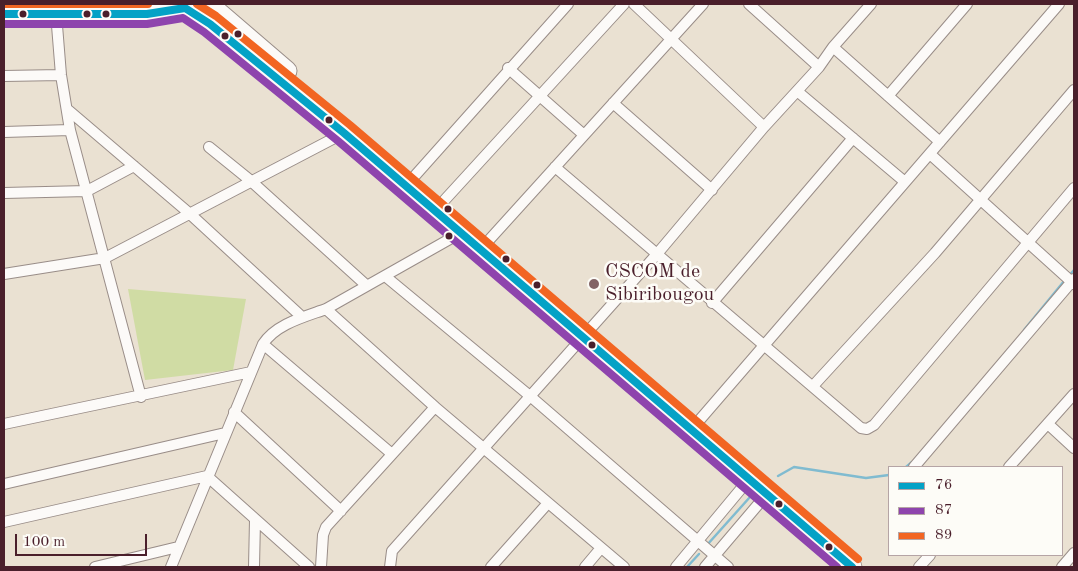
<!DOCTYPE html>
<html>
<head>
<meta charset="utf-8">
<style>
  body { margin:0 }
  #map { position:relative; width:1078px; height:571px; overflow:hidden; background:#eae1d2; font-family:"Old Standard TT",serif }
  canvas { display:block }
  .frame { position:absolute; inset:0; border:5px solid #4a1f2b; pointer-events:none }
  .legend { position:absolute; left:888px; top:466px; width:175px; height:90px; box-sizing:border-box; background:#fdfcf7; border:1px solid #b5a4a5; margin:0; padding:6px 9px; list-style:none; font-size:15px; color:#4a1f2b }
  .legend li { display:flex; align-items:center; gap:10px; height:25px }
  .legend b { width:25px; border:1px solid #b5a4a5 }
  .scale { position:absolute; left:15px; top:534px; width:132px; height:22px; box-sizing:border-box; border:2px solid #4a1f2b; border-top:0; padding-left:6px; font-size:15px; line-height:18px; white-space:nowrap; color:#4a1f2b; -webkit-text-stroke:4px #fdfcf7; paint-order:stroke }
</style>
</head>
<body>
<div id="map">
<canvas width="1078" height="571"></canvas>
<div class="frame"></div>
<ul class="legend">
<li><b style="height:6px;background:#04a2c6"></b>76</li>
<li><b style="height:6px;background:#8e44ad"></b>87</li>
<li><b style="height:6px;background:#f26522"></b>89</li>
</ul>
<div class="scale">100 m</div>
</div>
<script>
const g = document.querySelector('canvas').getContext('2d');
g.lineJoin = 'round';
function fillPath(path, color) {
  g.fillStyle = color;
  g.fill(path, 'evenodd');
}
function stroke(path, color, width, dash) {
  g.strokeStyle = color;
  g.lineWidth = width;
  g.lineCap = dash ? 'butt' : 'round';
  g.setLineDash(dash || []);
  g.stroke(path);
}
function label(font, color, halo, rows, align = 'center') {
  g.font = font + ' "Old Standard TT",serif';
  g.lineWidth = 5;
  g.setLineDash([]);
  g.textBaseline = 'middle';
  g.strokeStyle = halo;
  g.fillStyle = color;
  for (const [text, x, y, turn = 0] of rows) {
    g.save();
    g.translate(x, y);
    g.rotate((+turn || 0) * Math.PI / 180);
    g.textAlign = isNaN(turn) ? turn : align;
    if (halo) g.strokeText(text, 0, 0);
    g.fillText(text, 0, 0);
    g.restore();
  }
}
const green = new Path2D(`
  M 128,289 L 246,299 L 233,370 L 145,380 Z`);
const stream = new Path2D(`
  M 1069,276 L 1074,270
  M 1024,330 L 1065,280
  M 906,467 L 912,462
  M 778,476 L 794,467 L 866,478 L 889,475
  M 707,545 L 750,497
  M 687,567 L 699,554`);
const street = new Path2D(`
  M 634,4 L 764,127
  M 749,4 L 819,67
  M 56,13 L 61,75 L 70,130 L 141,397
  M 833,47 L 940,142
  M 508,68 L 584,135
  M 4,76 L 61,75
  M 797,91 L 905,182
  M 888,96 L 967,4
  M 613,103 L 712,190
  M 67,109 L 189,213 L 302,317
  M 4,132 L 70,130
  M 209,147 L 251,181 L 366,285
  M 930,154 L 1074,284
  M 555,167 L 861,428 L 867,429 L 874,425 L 1074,188
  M 412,179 L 568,4
  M 4,193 L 87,191 L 134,166
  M 441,204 L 624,4
  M 480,250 L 703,4
  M 4,274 L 105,258 L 344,133
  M 385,276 L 530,396 L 728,567
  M 712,303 L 853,138
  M 326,309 L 435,407 L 624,567
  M 263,344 L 392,454
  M 813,386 L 935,253 L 1074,90
  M 234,412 L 341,511
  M 697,423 L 1059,4
  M 4,424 L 251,372
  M 1048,424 L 1074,448
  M 914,467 L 1074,279
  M 1009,467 L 1074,394
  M 207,476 L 309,567
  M 4,484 L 225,433
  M 4,522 L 207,476
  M 95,567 L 178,547
  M 171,567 L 263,344 C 276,324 304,317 326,309 L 464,231
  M 254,567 L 255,520
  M 321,567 L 323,535 L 326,527 L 435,407
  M 390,567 L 392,551 L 657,254 L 764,127 L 819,67 L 833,47 L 871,4
  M 491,567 L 548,503
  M 585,567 L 601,548
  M 676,567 L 750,478
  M 705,567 L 767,494
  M 919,567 L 930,555
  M 1062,567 L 1074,553`);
const primary = new Path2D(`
  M 4,14 L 147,14 L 181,9`);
const highway = new Path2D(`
  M 209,4 L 287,71
  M 185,8 L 210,24 L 344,133 L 852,567`);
const bus1 = new Path2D(`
  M 4,14 L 147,14 L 185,8 L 210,24 L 344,133 L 852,567`);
const bus2 = new Path2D(`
  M 4,24 L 147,24 L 183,18 L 204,32 L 338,141 L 837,567`);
const bus3 = new Path2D(`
  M 4,4 L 148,4
  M 197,4 L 216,16 L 350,125 L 858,559`);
const markers = [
  [23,14,4.5,"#4a1f2b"],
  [87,14,4.5,"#4a1f2b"],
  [106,14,4.5,"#4a1f2b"],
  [238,34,4.5,"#4a1f2b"],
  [225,36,4.5,"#4a1f2b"],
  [329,120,4.5,"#4a1f2b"],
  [448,209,4.5,"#4a1f2b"],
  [449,236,4.5,"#4a1f2b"],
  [506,259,4.5,"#4a1f2b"],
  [594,284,6,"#826365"],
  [537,285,4.5,"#4a1f2b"],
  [592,345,4.5,"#4a1f2b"],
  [779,504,4.5,"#4a1f2b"],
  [829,547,4.5,"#4a1f2b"]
];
const poiNames = [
  ["CSCOM de",605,272],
  ["Sibiribougou",605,295]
];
fillPath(green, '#d0dca4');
stroke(stream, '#80bbd0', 2.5);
stroke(street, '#998d88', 12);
stroke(primary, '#998d88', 19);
stroke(highway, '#998d88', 21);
stroke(street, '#fcfaf8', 10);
stroke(primary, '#fcfaf8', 16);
stroke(highway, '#fcfaf8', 19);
stroke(bus1, '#04a2c6', 8);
stroke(bus2, '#8e44ad', 8);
stroke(bus3, '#f26522', 8);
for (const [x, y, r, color] of markers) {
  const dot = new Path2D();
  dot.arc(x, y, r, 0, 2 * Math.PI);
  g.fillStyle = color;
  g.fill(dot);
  stroke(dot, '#fdfcf7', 2);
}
label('20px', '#4a1f2b', '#fdfcf7', poiNames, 'left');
</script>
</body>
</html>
